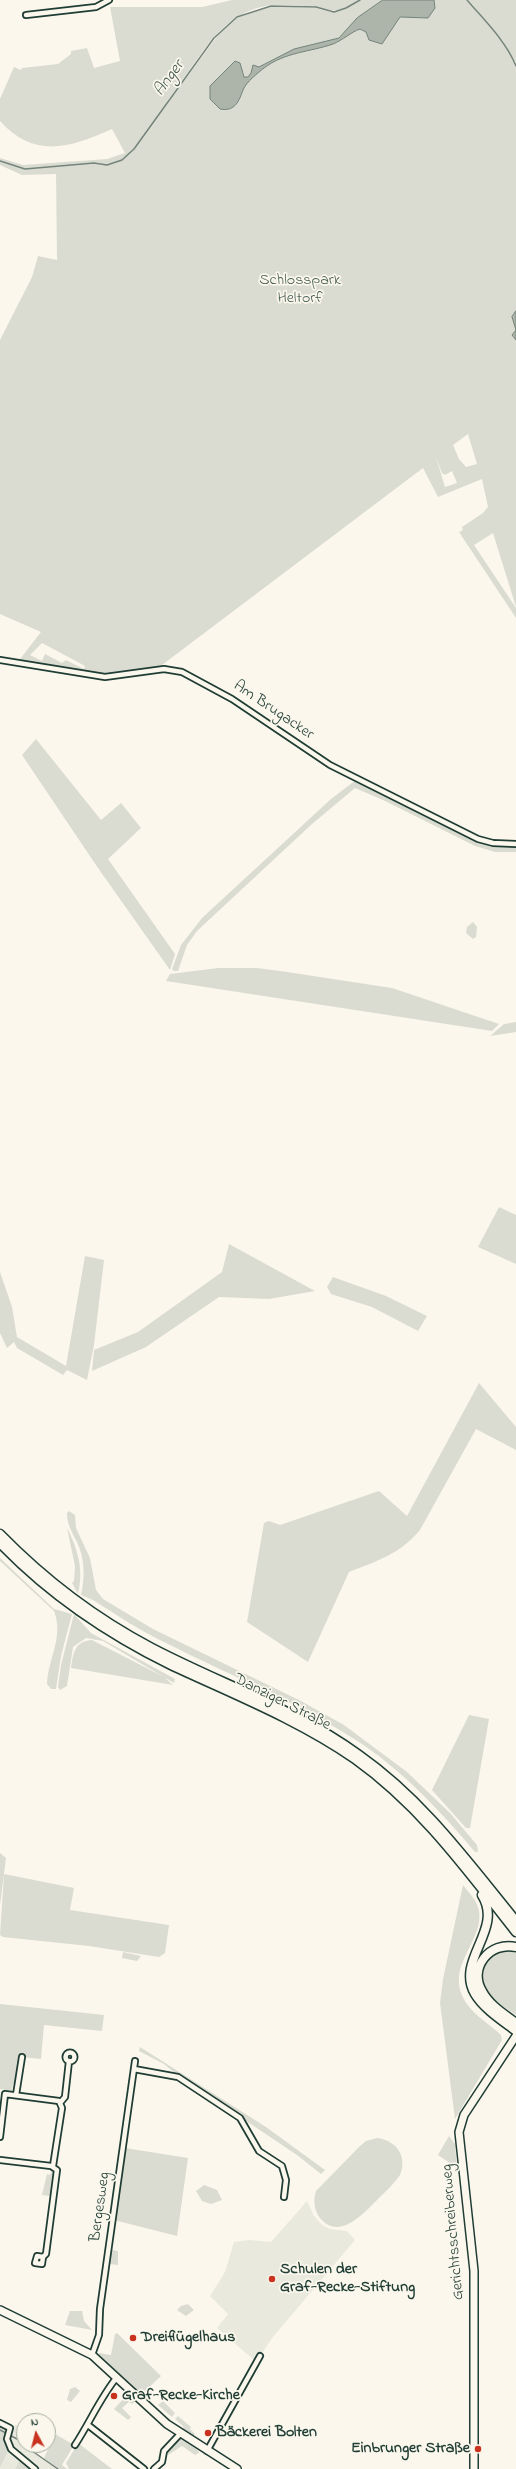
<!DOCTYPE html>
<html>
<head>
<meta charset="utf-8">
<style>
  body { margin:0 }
  #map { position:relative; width:516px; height:2469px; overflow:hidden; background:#fbf7ec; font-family:"Indie Flower",sans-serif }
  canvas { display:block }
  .north { position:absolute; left:16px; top:2413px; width:40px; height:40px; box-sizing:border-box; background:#fbf7ec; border:1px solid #a3ada2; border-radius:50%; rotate:353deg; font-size:11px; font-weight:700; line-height:16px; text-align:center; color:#1f3d34 }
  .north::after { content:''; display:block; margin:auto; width:14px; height:18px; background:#c8321e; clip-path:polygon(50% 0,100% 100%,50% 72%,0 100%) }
</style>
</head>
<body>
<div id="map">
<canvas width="516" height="2469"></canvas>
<div class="north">N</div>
</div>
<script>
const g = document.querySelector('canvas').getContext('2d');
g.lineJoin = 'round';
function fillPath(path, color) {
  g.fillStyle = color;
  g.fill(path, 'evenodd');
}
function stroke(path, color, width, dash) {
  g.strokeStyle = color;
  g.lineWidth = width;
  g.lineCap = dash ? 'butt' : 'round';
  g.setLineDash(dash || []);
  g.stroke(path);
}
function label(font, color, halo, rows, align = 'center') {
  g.font = font + ' "Indie Flower",sans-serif';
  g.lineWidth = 3.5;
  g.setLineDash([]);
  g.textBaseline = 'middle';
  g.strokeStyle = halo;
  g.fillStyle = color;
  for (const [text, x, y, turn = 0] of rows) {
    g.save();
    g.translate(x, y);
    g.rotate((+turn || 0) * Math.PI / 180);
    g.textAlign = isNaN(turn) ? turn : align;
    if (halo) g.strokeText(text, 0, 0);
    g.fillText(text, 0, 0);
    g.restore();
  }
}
const built = new Path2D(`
  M 307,2201 L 314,2216 L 322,2225 L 330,2229 L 347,2231 L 355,2240 L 273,2337 L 256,2362 L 217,2328 L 228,2314 L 210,2296 L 225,2272 L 234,2242 L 250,2240 L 271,2242 Z
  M 13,2425 L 24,2427 L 24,2445 L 35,2445 L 27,2447 L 56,2469 L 36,2469 L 20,2458 L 15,2469 L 0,2469 L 9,2450 L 7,2438 Z`);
const green = new Path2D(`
  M 232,0 L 466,0 C 485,21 505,41 516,68 L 516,607 L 493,533 L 474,545 L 516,608 L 516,618 L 459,532 L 463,530 L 462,527 L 483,513 L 488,507 L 482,479 L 438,497 L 423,468 L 158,668 L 110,676 L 17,663 L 41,632 L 0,614 L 0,340 L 32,277 L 38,256 L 57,260 L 56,174 L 22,175 L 0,165 L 0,158 L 23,165 L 107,159 L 125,153 L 112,129 C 71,147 35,160 0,121 L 0,99 L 14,67 L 21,70 L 22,68 L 58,64 L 71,54 L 71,51 L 87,48 L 94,68 L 120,61 L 110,7 L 202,7 ZM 271,5 C 285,5 300,5 315,7 C 324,8 331,12 340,10 L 331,12 L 316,8 L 271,6 L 237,18 L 221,31 L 163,109 C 170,96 180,83 189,71 C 211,39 230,11 271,5 ZM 468,434 L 477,464 L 466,467 L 459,459 L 453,445 ZM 436,457 L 442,473 L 445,475 L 452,471 L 457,483 L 445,487 ZM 42,643 L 85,666 L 84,669 L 66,660 L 62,663 L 45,654 L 42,661 L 30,655 Z
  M 468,0 L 516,0 L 516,63 L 503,41 Z
  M 36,739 L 101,820 L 121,803 L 141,828 L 108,859 L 175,954 L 170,970 L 98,868 L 22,755 Z
  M 356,780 L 478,839 L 516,845 L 516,852 L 495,852 L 475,846 L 385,801 L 355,788 L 312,824 L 197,931 L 187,945 L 178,971 L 174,971 L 172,969 L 181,945 L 202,918 L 331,799 Z
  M 473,922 L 477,927 L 476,937 L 473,939 L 466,933 L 467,927 Z
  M 218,968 L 257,968 L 287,972 L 392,988 L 499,1024 L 492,1031 L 166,981 L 170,974 Z
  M 516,1022 L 516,1032 L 490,1036 L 504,1024 Z
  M 499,1207 L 516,1215 L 516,1264 L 478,1247 Z
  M 229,1244 L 315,1291 L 269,1299 L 219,1297 L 146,1347 L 92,1371 L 94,1350 L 138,1332 L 222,1272 Z
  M 85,1256 L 104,1260 L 94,1345 L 87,1380 L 67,1370 L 63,1375 L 17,1348 L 14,1342 L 7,1348 L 0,1333 L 0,1272 L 12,1307 L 17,1337 L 66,1366 Z
  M 333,1277 L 386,1296 L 427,1316 L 418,1331 L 372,1307 L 331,1294 L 327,1287 Z
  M 479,1383 L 516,1427 L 516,1450 L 476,1429 L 420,1530 C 400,1554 377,1561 349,1572 L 308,1662 L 247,1622 L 264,1523 L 269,1521 L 280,1525 L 379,1491 L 407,1516 Z
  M 69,1511 L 75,1515 L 76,1528 L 90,1558 L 96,1590 L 103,1599 L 153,1629 L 299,1700 L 344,1725 L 407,1772 L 450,1813 L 477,1845 L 478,1852 L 475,1852 C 441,1812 406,1774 362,1744 C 300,1703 231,1676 166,1643 C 140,1631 117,1615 93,1600 L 81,1595 C 85,1577 85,1559 77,1542 C 72,1532 67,1525 67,1513 Z
  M 67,1528 C 78,1550 84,1569 78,1594 L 72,1583 L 74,1581 L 75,1566 Z
  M 0,1558 L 54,1609 L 72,1614 L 61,1656 L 56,1689 L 51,1689 L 47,1684 C 48,1659 64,1637 54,1611 L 0,1561 Z
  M 74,1614 L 91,1633 L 175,1679 L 174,1683 L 103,1641 L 86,1638 L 73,1647 L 67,1686 L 60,1690 L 58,1687 L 61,1665 Z
  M 92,1640 L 164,1677 L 173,1685 L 71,1668 C 73,1653 75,1641 92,1640 Z
  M 469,1715 L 489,1719 L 470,1828 L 466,1828 L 432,1790 Z
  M 0,1853 L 6,1858 L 0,1905 Z
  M 4,1874 L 74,1888 L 70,1910 L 169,1925 L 165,1953 L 159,1957 L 89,1946 L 3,1937 L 0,1935 Z
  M 463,1885 C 469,1893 477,1900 479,1911 C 484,1943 442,1967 467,2004 C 475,2016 491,2025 501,2035 L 502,2040 L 455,2119 L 440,2003 L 443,1979 Z
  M 516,1949 L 516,2015 L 490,1998 L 480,1977 C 486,1954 492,1950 516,1949 Z
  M 123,1952 L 141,1956 L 137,1961 L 122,1958 Z
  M 0,2004 L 104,2015 L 102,2031 L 44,2025 L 41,2059 L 21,2057 L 17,2084 L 13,2084 L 12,2091 L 0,2089 Z
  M 140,2047 L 266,2127 L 325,2170 L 321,2174 L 297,2155 L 176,2074 L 164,2064 L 139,2051 Z
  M 449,2136 L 455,2144 L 457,2168 L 438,2155 Z
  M 377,2138 C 396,2140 408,2156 400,2175 C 394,2184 385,2192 377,2200 C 363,2214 339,2241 320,2218 C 314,2210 313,2200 316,2191 L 360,2146 L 366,2141 Z
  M 125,2148 L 188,2158 L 177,2236 L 114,2220 Z
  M 52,2171 L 54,2174 L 50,2196 L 42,2195 L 47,2174 L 50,2175 Z
  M 204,2185 L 217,2190 L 222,2200 L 211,2204 L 202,2201 L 196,2191 Z
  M 112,2250 L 118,2251 L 118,2265 L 110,2264 Z
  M 188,2304 L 194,2310 L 186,2316 L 177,2310 L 181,2306 Z
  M 70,2311 L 82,2311 L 84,2321 L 92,2330 L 65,2325 Z
  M 117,2333 L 161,2376 L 142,2394 L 139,2395 L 98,2356 L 99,2353 L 111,2355 L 115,2334 Z
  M 75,2387 L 80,2391 L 71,2402 L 67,2400 L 70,2389 Z
  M 127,2395 L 136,2401 L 132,2404 L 129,2402 L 122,2408 L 131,2417 L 128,2420 L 114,2409 Z
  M 163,2401 L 175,2413 L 172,2417 L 158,2405 Z
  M 178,2416 L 191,2427 L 190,2429 L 195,2434 L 193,2436 L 184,2431 L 183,2426 L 175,2419 Z
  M 0,2425 L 8,2429 L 7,2442 L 9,2450 L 0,2468 Z
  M 55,2434 L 74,2445 L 62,2465 L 67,2469 L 58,2469 L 44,2458 Z
  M 179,2437 L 198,2450 L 199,2453 L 195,2455 L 182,2446 L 168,2455 L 167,2451 Z
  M 78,2443 L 112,2469 L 69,2469 L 66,2463 Z
  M 20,2459 L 33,2469 L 15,2469 Z`);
const water = new Path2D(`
  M 383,0 L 434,0 L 435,8 L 428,18 L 400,17 L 382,44 L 369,40 L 366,32 L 360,29 C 351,32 343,40 333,44 C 310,52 285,52 264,68 C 258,73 246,82 243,90 C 239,101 235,112 220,109 L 210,99 L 210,86 L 235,61 L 240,63 L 244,77 L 248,77 L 251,73 L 253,65 L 259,67 L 294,49 L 339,38 L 357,18 Z
  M 516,311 L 516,340 L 512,335 L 516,330 L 512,317 Z`);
const stream = new Path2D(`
  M 467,0 C 485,21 505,40 516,66
  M 0,161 L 25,169 L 94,163 L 107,165 L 122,160 L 134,149 L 214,38 L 237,17 L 271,6 L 316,7 L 334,12 L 346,8 L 360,0
  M 0,2430 L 17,2439
  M 25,2446 L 58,2469`);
const street = new Path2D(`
  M 26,15 L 96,7 L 109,0
  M 0,660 L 105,677 L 164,669 L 182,672 L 232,699 L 330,765 L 478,839 L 493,843 L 516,844
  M65.5 2057a4.5 4.5 0 1 1 9 0a4.5 4.5 0 1 1-9 0Z
  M 134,2069 L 178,2077 L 240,2118 L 259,2151 L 282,2166 L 286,2180 L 284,2197
  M 16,2095 L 22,2057
  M 60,2103 L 65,2097 L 69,2061
  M 0,2137 L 5,2094 L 59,2101 L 62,2108 L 53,2166
  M 0,2160 L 51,2166 L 57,2170 L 46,2254 L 43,2257 L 42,2264 L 35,2263 L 37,2256 L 43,2257
  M 92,2355 L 99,2335 L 100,2309 L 135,2061
  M 0,2423 L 10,2428 L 7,2439 L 11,2449 L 35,2469
  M 88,2425 L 144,2469
  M 75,2445 C 90,2422 100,2398 117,2377
  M 207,2451 L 260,2356
  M 154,2469 L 162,2462 L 164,2451 L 180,2434`);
const secondary = new Path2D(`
  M 0,2310 L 92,2355 L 167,2424 L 237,2469
  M 474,2469 L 474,2271 L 459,2132 L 464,2115 L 516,2036`);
const highway = new Path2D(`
  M 0,1534 C 45,1580 95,1618 152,1648 C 221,1684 296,1709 359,1755 C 423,1800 467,1861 516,1921
  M 0,1543 C 49,1594 108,1634 171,1665 C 233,1694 299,1720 355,1759 C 421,1806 467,1870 516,1932
  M 482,1895 C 504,1930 455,1960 475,1994 C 484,2009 503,2021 516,2031
  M 516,1947 C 490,1941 468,1968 482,1991 C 489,2005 504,2014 516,2023`);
const markers = [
  [272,2279,4,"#c8321e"],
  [133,2338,4,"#c8321e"],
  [114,2396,4,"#c8321e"],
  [208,2433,4,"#c8321e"],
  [478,2449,4,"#c8321e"]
];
const parkNames = [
  ["Schlosspark",300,281],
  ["Heltorf",300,299]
];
const streetNames = [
  ["Am Brugacker",273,711,34],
  ["Danziger Straße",282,1703,27],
  ["Bergesweg",101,2207,-82],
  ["Gerichtsschreiberweg",454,2232,-95]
];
const poiNames = [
  ["Schulen der",280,2270],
  ["Graf-Recke-Stiftung",280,2288],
  ["Dreiflügelhaus",141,2338],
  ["Graf-Recke-Kirche",122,2396],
  ["Bäckerei Bolten",216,2433],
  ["Einbrunger Straße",470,2449,"right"]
];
const waterNames = [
  ["Anger",170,79,-54]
];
fillPath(built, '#eae9de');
fillPath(green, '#dbdcd1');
fillPath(water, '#adb4aa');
stroke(water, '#74847b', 1);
stroke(stream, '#74847b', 1.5);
stroke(street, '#1f3d34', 8);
stroke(secondary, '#1f3d34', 10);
stroke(highway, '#1f3d34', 11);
stroke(street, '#fbf7ec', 4.5);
stroke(secondary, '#fbf7ec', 7);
stroke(highway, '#fbf7ec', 8);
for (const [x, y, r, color] of markers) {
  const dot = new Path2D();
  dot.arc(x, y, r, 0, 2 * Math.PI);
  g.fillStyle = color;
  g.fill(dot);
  stroke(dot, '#fbf7ec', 1.5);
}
label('16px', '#455d53', '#fbf7ec', parkNames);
label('16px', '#1f3d34', '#fbf7ec', streetNames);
label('bold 16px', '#1f3d34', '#fbf7ec', poiNames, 'left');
label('italic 17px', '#425b52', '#fbf7ec', waterNames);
</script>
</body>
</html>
